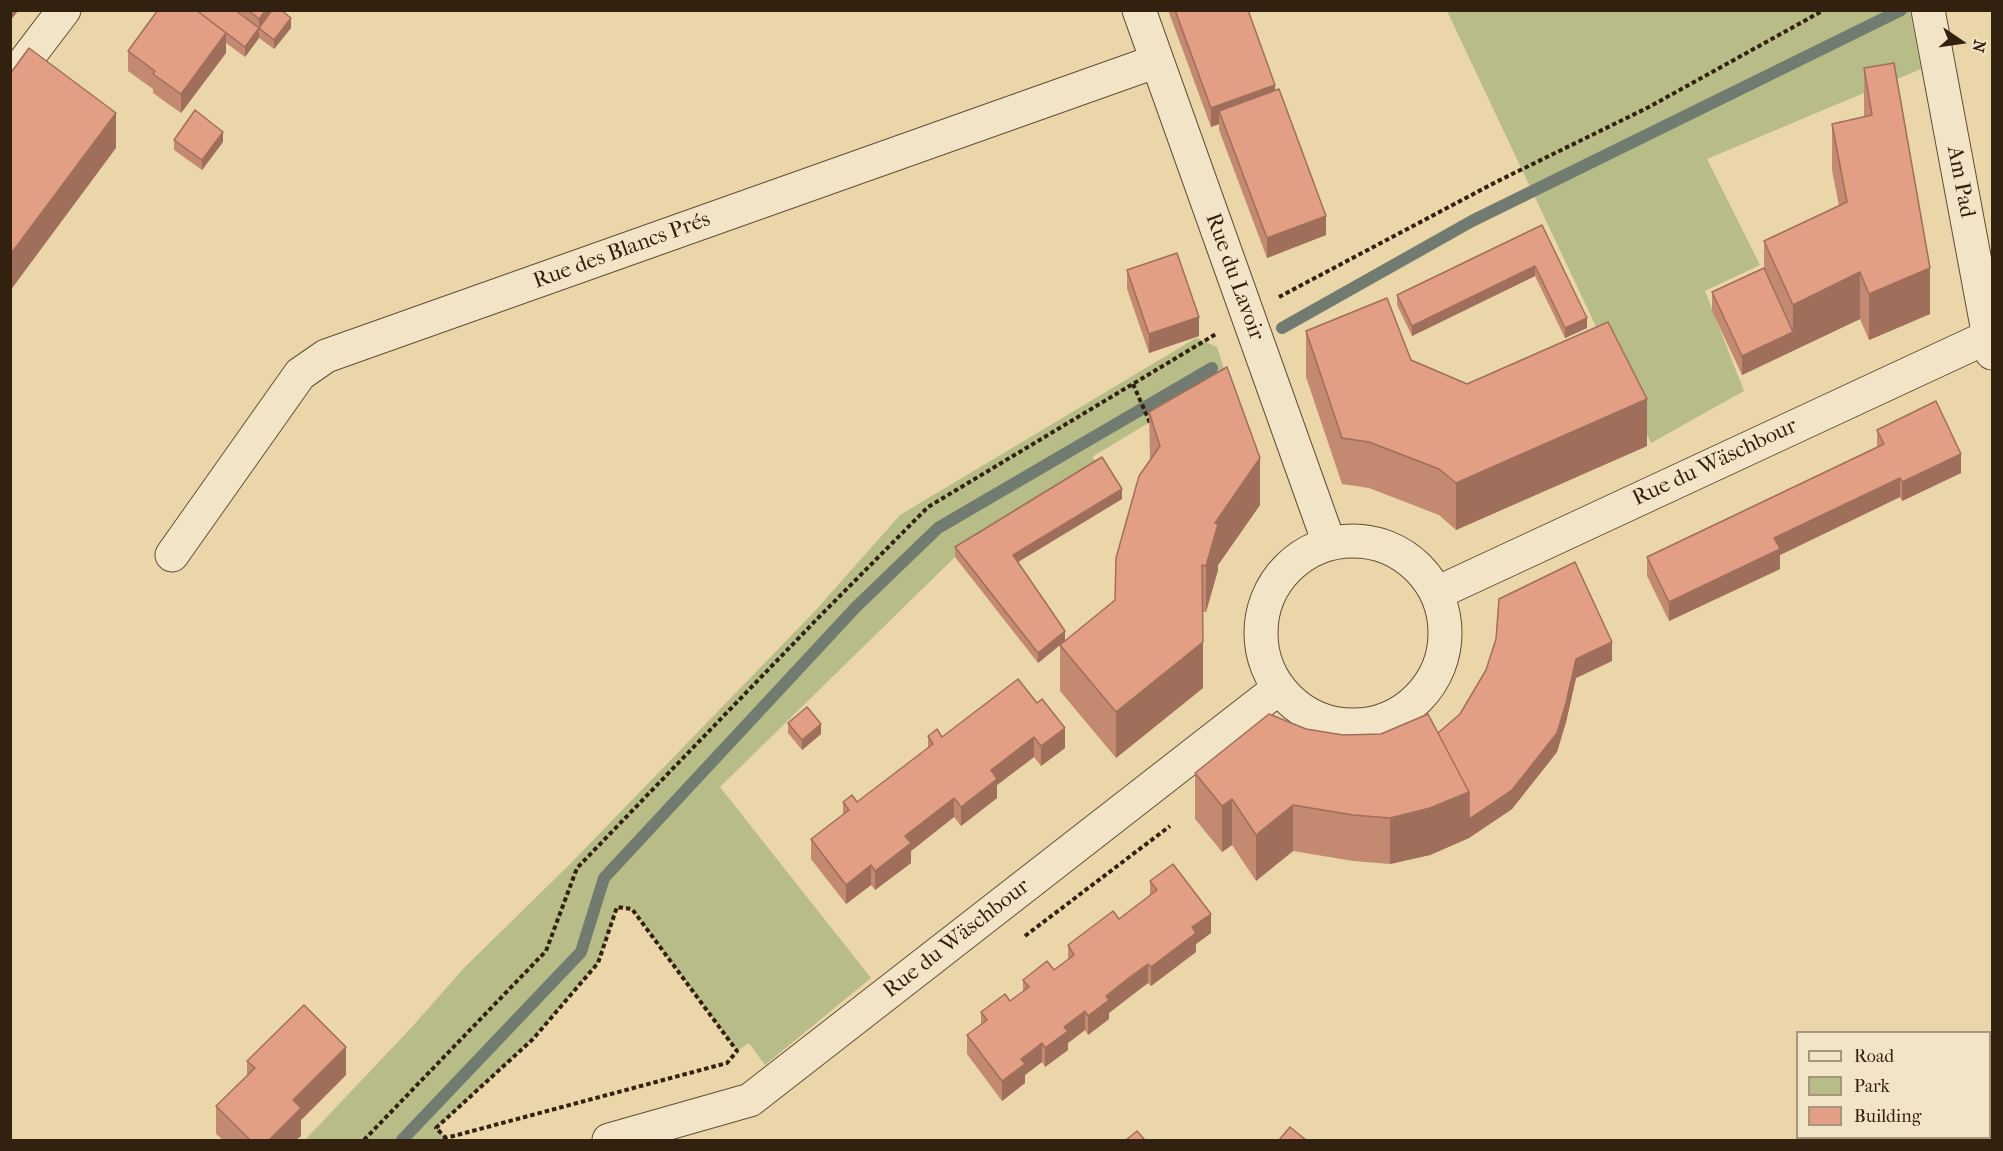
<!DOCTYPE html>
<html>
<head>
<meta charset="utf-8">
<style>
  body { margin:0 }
  #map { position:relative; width:2003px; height:1151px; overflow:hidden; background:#ebd6a9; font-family:"IM FELL French Canon",serif }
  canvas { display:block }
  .frame { position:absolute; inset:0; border:12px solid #33210f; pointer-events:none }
  .legend { position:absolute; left:1796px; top:1031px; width:195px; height:108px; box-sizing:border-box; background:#f2e4c7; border:2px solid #a6967d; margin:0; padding:8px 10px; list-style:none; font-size:18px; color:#33210f }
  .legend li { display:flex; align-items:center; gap:12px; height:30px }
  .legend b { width:30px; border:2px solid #a6967d }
  .north { position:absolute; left:1931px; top:12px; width:60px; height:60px; -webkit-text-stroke:4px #f2e4c7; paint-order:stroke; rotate:103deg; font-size:16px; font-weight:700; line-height:24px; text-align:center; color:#33210f }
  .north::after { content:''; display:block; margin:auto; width:21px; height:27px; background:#33210f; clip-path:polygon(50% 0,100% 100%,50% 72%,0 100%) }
</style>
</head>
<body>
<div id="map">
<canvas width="2003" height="1151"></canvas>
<div class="frame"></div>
<ul class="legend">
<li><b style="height:8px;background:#f2e4c7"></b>Road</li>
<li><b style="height:16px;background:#b8bd87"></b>Park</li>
<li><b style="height:16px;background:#e39f83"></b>Building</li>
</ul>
<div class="north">N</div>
</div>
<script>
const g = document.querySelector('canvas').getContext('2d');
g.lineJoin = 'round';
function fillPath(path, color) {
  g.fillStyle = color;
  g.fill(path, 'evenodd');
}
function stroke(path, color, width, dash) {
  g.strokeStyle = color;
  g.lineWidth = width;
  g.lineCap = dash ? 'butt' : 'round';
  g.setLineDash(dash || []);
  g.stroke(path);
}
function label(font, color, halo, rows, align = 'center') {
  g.font = font + ' "IM FELL French Canon",serif';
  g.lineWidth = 4.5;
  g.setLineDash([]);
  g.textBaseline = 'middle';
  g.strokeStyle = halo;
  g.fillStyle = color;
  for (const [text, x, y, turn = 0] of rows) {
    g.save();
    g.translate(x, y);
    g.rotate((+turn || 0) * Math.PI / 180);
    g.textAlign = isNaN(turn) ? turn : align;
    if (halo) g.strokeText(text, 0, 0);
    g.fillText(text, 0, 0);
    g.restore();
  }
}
const green = new Path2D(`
  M 1447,11 L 1910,11 L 1921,69 L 1707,159 L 1760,265 L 1705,291 L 1744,391 L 1651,443 Z
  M 1196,338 L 1217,347 L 1224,369 L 1205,389 L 1092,457 L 1102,467 L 955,557 L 720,787 L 871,978 L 765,1065 L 749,1043 L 737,1051 L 632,909 L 618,907 L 598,963 L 533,1039 L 437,1128 L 446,1138 L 444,1140 L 305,1140 L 411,1028 L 464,968 L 572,862 L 815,611 L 900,515 Z`);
const stream = new Path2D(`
  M 1282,328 L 1472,221 L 1901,10
  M 402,1140 L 581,952 L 604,878 L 856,607 L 938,528 L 1212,368`);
const path = new Path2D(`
  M 1279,297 L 1496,182 L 1649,107 L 1824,10
  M 1133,384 L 1151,425
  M 1025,936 L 1170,826
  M 364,1140 L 546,951 L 577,868 L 819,617 L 928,507 L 1216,334
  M 444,1140 L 446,1138 L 727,1063 L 737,1051 L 632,909 L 617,907 L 598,963 L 533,1039 L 436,1128 L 446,1138`);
const minor = new Path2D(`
  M 1139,10 L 1329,543
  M 1928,10 L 1992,353
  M 10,81 L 64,10
  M1261 633a92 92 0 1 1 184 0a92 92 0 1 1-184 0Z
  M 172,555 L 300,374 L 326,356 L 1157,61
  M 1437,593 L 1992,335
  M 609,1140 L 750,1100 L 1279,688`);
const wall = new Path2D(`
  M 158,10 L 281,10 L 291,28 L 274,49 L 259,38 L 245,57 L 226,43 L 226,53 L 181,113 L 153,93 L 153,89 L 128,71 L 128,51 Z
  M 1168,10 L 1248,10 L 1326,235 L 1267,258 L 1219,130 L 1219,124 L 1211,127 Z
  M 1864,68 L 1930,314 L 1869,340 L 1860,319 L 1742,375 L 1712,311 L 1712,292 L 1764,268 L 1764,241 L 1839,206 L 1832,170 L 1832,124 L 1864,117 Z
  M 174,140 L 223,142 L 202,170 L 174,150 Z
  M 1542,225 L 1587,328 L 1565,338 L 1535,276 L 1412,336 L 1397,305 L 1397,295 Z
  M 1127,270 L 1199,336 L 1149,353 L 1127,289 Z
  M 1306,331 L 1411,360 L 1467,384 L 1647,446 L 1456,530 L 1439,515 L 1369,488 L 1342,484 L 1306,377 Z
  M 1149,412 L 1260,505 L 1218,565 L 1218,570 L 1206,612 L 1203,612 L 1203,688 L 1116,758 L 1060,691 L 1060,645 L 1115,600 L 1150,460 Z
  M 1877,430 L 1961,473 L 1902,501 L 1900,497 L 1780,555 L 1780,569 L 1669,621 L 1647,576 L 1647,557 L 1877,447 Z
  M 1122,499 L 1018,562 L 1065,641 L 1038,663 L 955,557 L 955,547 Z
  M 1612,661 L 1576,678 L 1566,722 L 1557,752 L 1512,809 L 1469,838 L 1430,855 L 1390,864 L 1353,861 L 1293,851 L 1256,881 L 1232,845 L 1222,852 L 1195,819 L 1195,773 L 1306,729 L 1343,735 L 1438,733 Z
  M 1018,679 L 1065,748 L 1041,766 L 1034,757 L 997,785 L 997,798 L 961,826 L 954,817 L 911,851 L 911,863 L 875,890 L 871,885 L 846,904 L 811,859 L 811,839 L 843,815 L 843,802 L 857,802 L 928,748 L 928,736 L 942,737 Z
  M 788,723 L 821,734 L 802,750 L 788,733 Z
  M 1150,881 L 1211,933 L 1196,944 L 1196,952 L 1151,986 L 1148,983 L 1126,999 L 1109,1013 L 1109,1019 L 1088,1035 L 1085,1030 L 1068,1043 L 1068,1050 L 1045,1067 L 1042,1062 L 1025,1075 L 1025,1083 L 1002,1101 L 967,1054 L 967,1035 L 981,1025 L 981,1012 L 1010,1001 L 1023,992 L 1023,980 L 1054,970 L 1068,960 L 1068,945 L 1119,919 L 1150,895 Z
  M 247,1061 L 346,1075 L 301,1120 L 301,1136 L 296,1140 L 223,1140 L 216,1134 L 216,1106 L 247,1076 Z`);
const shadedWall = new Path2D(`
  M 10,10 L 19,10 L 10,21 Z
  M 266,10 L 280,10 L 259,28 L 259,19 Z
  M 291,18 L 291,28 L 274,49 L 274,40 Z
  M 259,28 L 259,38 L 245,57 L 245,47 Z
  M 226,33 L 226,53 L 181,113 L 181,94 Z
  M 1275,85 L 1275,104 L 1219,111 L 1219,124 L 1211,127 L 1211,108 Z
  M 116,113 L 116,148 L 10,291 L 10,255 Z
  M 223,132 L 223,142 L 202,170 L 202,160 Z
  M 1326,216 L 1326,235 L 1267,258 L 1267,238 Z
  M 1535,266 L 1535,276 L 1412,336 L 1412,326 Z
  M 1930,268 L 1930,314 L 1869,340 L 1869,294 Z
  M 1860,272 L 1860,319 L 1742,375 L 1742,356 L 1793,332 L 1793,305 Z
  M 1199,317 L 1199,336 L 1149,353 L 1149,334 Z
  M 1587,318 L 1587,328 L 1565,338 L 1565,328 Z
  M 1647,399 L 1647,446 L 1456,530 L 1456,483 Z
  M 1961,454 L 1961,473 L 1902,501 L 1902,482 Z
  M 1260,458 L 1260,505 L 1218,565 L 1218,570 L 1206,612 L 1206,566 L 1215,523 Z
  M 1900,478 L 1900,497 L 1780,555 L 1780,569 L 1669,621 L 1669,602 L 1774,538 Z
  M 1122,489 L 1122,499 L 1013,565 L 1013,555 Z
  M 1065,631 L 1065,641 L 1038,663 L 1038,653 Z
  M 1203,642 L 1203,688 L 1116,758 L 1116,712 Z
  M 1612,642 L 1612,661 L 1576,678 L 1566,722 L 1557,752 L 1512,809 L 1469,838 L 1430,855 L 1390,864 L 1390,818 L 1576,659 Z
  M 821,724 L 821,734 L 802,750 L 802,740 Z
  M 1065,728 L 1065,748 L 1041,766 L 1041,746 Z
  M 1034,737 L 1034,757 L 997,785 L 997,798 L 961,826 L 961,807 L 991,770 Z
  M 954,798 L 954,817 L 911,851 L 911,863 L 875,890 L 875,871 L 905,836 Z
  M 1232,799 L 1232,845 L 1222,852 L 1222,806 Z
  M 1293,805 L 1293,851 L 1256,881 L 1256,835 Z
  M 871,865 L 871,885 L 846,904 L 846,885 Z
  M 1211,914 L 1211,933 L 1196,944 L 1196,952 L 1151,986 L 1151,967 L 1192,927 Z
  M 1148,964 L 1148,983 L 1109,1013 L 1109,1019 L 1088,1035 L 1088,1016 L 1106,996 Z
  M 1085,1011 L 1085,1030 L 1068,1043 L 1068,1050 L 1045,1067 L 1045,1048 L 1064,1027 Z
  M 1042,1043 L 1042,1062 L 1025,1075 L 1025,1083 L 1002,1101 L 1002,1081 L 1021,1059 Z
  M 346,1047 L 346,1075 L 301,1120 L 301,1136 L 296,1140 L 269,1140 L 293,1100 Z`);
const building = new Path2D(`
  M 158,10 L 196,10 L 226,33 L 181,94 L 153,74 L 155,71 L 128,51 Z
  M 196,10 L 235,10 L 259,28 L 245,47 Z
  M 248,10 L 266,10 L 259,19 Z
  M 272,10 L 281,10 L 291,18 L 274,40 L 259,28 Z
  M 1175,10 L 1248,10 L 1275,85 L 1211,108 Z
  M 29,48 L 116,113 L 10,255 L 10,74 Z
  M 1894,63 L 1930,268 L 1869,294 L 1860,272 L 1793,305 L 1764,241 L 1847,202 L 1832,124 L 1872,115 L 1864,68 Z
  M 1279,89 L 1326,216 L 1267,238 L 1219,111 Z
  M 195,110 L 223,132 L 202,160 L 174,140 Z
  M 1542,225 L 1587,318 L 1565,328 L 1535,266 L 1412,326 L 1397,295 Z
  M 1177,253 L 1199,317 L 1149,334 L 1127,270 Z
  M 1764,268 L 1793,332 L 1742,356 L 1712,292 Z
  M 1387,298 L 1411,360 L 1467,384 L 1608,322 L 1647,399 L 1456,483 L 1439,469 L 1369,442 L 1342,438 L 1306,331 Z
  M 1227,367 L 1260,458 L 1215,523 L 1218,524 L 1206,566 L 1202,565 L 1203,642 L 1116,712 L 1060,645 L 1115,600 L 1116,558 L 1139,476 L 1160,446 L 1149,412 Z
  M 1936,401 L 1961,454 L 1902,482 L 1900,478 L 1774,538 L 1780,549 L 1669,602 L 1647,557 L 1884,444 L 1877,430 Z
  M 1102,457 L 1122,489 L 1013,555 L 1065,631 L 1038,653 L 955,547 Z
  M 1575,562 L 1612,642 L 1576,659 L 1566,703 L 1557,733 L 1512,790 L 1469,819 L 1469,792 L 1438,733 L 1460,714 L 1486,670 L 1496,639 L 1499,599 Z
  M 1018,679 L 1037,703 L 1042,699 L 1065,728 L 1041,746 L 1034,737 L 991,770 L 997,779 L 961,807 L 954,798 L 905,836 L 911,843 L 875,871 L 871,865 L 846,885 L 811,839 L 849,810 L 843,802 L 852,795 L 857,802 L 933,744 L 928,736 L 932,733 L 937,729 L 942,737 Z
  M 807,707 L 821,724 L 802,740 L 788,723 Z
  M 1269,714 L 1306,729 L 1343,735 L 1381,734 L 1428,714 L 1469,792 L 1430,808 L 1390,818 L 1353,815 L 1293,805 L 1256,835 L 1232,799 L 1222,806 L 1195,773 Z
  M 1173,864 L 1211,914 L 1192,927 L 1196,933 L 1151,967 L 1148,964 L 1126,980 L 1106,996 L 1109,1000 L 1088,1016 L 1085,1011 L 1064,1027 L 1068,1031 L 1045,1048 L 1042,1043 L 1021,1059 L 1025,1064 L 1002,1081 L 967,1035 L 987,1020 L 981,1012 L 1005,994 L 1010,1001 L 1029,987 L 1023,980 L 1047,961 L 1054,970 L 1074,955 L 1068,945 L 1113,911 L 1119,919 L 1157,890 L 1150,881 Z
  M 304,1005 L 346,1047 L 293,1100 L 301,1108 L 269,1140 L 250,1140 L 216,1106 L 255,1068 L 247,1061 Z
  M 1290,1127 L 1306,1140 L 1279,1140 Z
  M 1137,1131 L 1145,1140 L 1126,1140 Z`);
const streetNames = [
  ["Am Pad",1960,182,79],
  ["Rue des Blancs Prés",622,251,-20],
  ["Rue du Lavoir",1234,277,70],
  ["Rue du Wäschbour",1715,463,-25],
  ["Rue du Wäschbour",957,939,-38]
];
fillPath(green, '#b8bd87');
stroke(stream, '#717b70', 12);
stroke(minor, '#614e36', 35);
stroke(path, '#33210f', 4, [4.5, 3]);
stroke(minor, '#f2e4c7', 33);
fillPath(wall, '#c38971');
fillPath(shadedWall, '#9f6f5c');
fillPath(building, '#e39f83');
stroke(building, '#9f6f5c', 1.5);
label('22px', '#33210f', '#f2e4c7', streetNames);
</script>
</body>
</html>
